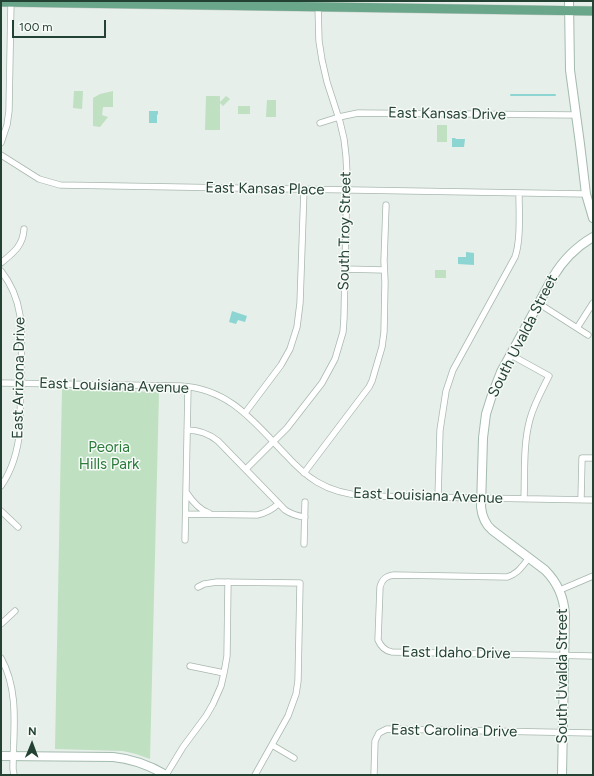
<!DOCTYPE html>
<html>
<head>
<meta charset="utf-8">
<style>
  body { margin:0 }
  #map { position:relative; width:594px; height:776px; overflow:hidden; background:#e6efe9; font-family:Figtree,sans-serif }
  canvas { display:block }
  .frame { position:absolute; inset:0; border:2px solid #244234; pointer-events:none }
  .north { position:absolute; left:12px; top:724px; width:40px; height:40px; -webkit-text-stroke:3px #f7fbf8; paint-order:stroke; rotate:1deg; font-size:11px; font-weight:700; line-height:16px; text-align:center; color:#244234 }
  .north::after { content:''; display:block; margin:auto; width:14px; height:18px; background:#244234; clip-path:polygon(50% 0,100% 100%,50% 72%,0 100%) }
  .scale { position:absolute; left:12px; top:20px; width:94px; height:18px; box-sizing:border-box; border:2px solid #244234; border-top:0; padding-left:5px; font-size:12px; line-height:14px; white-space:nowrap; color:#244234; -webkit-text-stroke:3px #f7fbf8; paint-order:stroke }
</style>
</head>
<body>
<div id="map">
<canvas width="594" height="776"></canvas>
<div class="frame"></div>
<div class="north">N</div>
<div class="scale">100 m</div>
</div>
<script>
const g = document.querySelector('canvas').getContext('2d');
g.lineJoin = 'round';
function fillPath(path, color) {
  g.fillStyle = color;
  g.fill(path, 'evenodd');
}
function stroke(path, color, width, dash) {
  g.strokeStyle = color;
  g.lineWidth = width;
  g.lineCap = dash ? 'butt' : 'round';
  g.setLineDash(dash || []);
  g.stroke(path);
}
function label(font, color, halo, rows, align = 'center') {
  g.font = font + ' Figtree,sans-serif';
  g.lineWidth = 3;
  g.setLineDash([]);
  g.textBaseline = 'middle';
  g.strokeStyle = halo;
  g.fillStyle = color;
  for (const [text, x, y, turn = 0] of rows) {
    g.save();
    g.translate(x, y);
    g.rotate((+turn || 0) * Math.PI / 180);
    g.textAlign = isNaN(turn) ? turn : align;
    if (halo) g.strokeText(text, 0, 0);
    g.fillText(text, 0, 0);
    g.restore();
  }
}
const green = new Path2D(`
  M 74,91 L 83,91 L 82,109 L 73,108 Z
  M 113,91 L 113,107 L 103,107 L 102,115 L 108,117 L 100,127 L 93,126 L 93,98 L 100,94 Z
  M 206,96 L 220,96 L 220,102 L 226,96 L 230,99 L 223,106 L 220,103 L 220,130 L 205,130 Z
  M 267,100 L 276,100 L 276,117 L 266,117 Z
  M 238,106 L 250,106 L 250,114 L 238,114 Z
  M 437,125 L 447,125 L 447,142 L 437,142 Z
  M 435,270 L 446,270 L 446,278 L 435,278 Z
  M 62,389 L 159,392 L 150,759 L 136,754 L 123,751 L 55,749 Z`);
const water = new Path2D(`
  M 149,111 L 158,111 L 158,114 L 157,115 L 157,123 L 149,123 Z
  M 452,138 L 455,138 L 456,139 L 465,139 L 464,147 L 452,147 Z
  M 466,252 L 474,253 L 474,265 L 458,264 L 458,257 L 466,257 Z
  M 232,311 L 247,316 L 245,322 L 238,320 L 236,324 L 229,322 Z`);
const stream = new Path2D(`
  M 511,95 L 555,95`);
const street = new Path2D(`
  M 320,123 L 339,117 L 358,113 L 576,115
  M 1,143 L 7,125 L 9,111 L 11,1
  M 1,155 L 39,179 L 60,185 L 586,194
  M 1,263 C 13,253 23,246 24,229
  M 345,269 L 384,270
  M 1,271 C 25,301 22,334 21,371 C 21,390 20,409 20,429 C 18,449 13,469 1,486
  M 538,303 L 577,328 L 593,303
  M 577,328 L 588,335
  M 511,355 L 549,376 C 542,390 534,404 530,419 C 523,444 525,472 524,499
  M 1,383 L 181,386 C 230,389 254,422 285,454 C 295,465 305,475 317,482 C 332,491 349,495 367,496 L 593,500
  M 245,413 L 281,365 L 290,349 L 297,327 L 300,303 L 304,189
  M 187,430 C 199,430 208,433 218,441 L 285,510 C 291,514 297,516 305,517
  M 246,469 L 287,428 L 322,383 L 335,359 L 343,332 L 344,318 L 345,269 L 347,175 L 346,156 L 344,139 L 340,122 L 327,82 L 322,60 L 319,41 L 318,6
  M 304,473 L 369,387 L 372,381 L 382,347 L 384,332 L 385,282 L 384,261 L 386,205
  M 186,492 C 192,501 199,510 209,513
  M 438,497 L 440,430 L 446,391 L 453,370 L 515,257 C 521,240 519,212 519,193
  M 581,499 L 582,458 L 593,458
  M 1,511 L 18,527
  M 186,514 L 257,515 C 266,513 272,510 278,504
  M 185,540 L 188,387
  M 304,544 L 305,502
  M 529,558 C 522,566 518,574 507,577 L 394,575 C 386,576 382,579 380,587 L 378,640 C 381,647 385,651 392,652 L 593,656
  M 198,587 L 204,584 L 217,582 L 300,583 L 298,681 L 296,694 L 288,716 L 255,775
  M 560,590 L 593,576
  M 1,624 L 15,611
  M 1,658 C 20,692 13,732 13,769 L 14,775
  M 190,666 L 224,673
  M 272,745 L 294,758
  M 166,775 L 183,747 L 206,716 L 213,704 L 221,686 L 224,673 L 227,656 L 228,582
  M 374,775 L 375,741 L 379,733 L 387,729 L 593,733`);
const secondary = new Path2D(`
  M 569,1 L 570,70 L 580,144 L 586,194 L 593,218
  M 1,756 L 113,757 C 133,759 149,765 166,775
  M 562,775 L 565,615 C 564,597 558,583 545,570 L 492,530 C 485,524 482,516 481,507 L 483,438 L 486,414 L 492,395 L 501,372 L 553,277 C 563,260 576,247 593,237`);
const primary = new Path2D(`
  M 1,2 L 593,11`);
const streetNames = [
  ["East Kansas Drive",447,114,1],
  ["East Kansas Place",265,189,1],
  ["South Troy Street",345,231,-89],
  ["South Uvalda Street",523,336,-63],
  ["East Arizona Drive",19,378,-89],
  ["East Louisiana Avenue",114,386,2],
  ["East Louisiana Avenue",428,496,2],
  ["East Idaho Drive",456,653,1],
  ["South Uvalda Street",563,676,-90],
  ["East Carolina Drive",454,731,1]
];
const parkNames = [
  ["Peoria",109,448],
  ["Hills Park",109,465]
];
fillPath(green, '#bfe0c1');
fillPath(water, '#8dd5d2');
stroke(stream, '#8dd5d2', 2);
stroke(street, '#a8b8af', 7);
stroke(secondary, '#a4bbaf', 10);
stroke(primary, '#c2cac6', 10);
stroke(street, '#fff', 5.5);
stroke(secondary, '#fff', 8);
stroke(primary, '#69a68a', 9);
label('15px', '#244234', '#f7fbf8', streetNames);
label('15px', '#2c7b3b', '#f7fbf8', parkNames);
</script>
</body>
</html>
